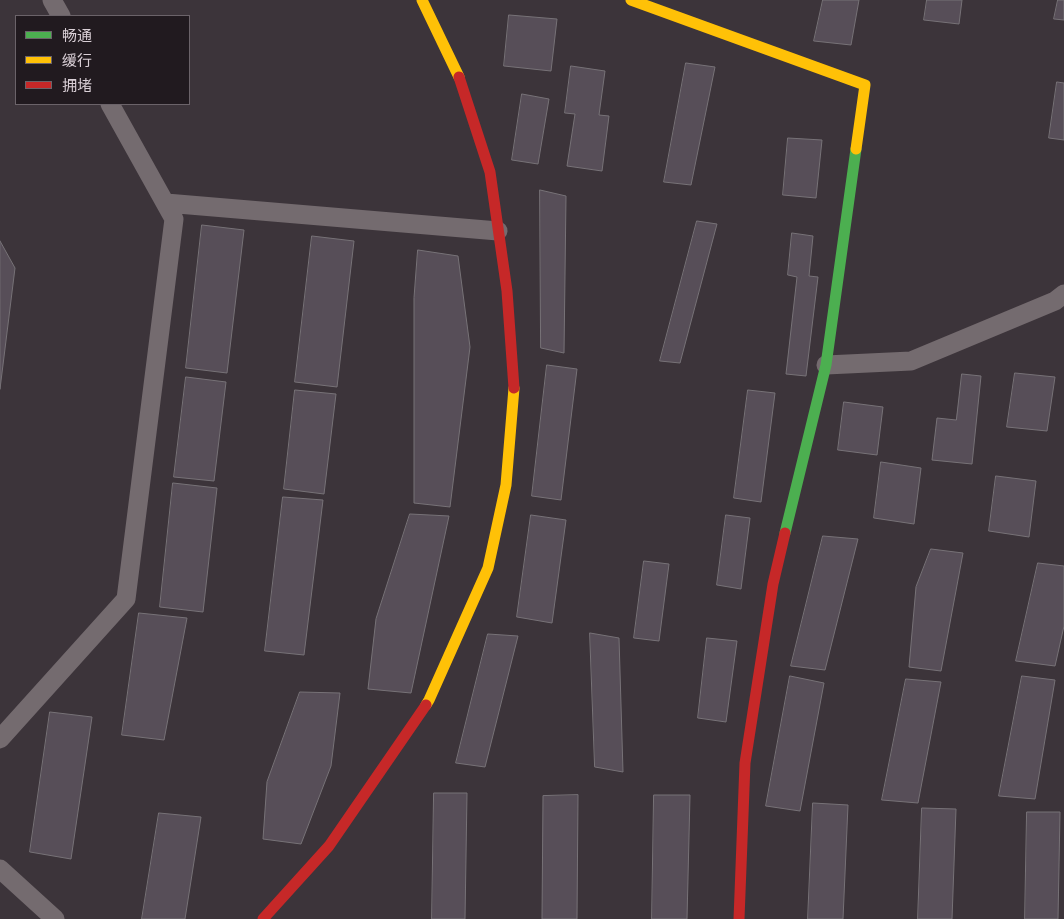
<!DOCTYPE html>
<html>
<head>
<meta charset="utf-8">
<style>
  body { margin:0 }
  #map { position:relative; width:1064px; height:919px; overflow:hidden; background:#3c343a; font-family:Lato,"Noto Sans SC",sans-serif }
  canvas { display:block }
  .legend { position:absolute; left:15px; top:15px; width:175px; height:90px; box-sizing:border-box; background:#211a1f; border:1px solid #6b6369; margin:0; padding:6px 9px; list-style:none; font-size:15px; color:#dad0d7 }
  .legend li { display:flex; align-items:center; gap:10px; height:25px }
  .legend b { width:25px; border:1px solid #6b6369 }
</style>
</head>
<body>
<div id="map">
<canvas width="1064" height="919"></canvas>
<ul class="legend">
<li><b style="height:6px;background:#4caf50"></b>畅通</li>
<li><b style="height:6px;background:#ffc107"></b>缓行</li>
<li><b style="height:6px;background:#c62828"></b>拥堵</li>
</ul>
</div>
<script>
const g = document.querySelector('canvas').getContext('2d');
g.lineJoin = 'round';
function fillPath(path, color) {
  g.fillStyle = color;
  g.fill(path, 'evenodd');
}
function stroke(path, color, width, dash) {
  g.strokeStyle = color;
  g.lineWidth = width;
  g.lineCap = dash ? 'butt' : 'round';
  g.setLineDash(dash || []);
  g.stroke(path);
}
const building = new Path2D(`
  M 823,0 L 859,0 L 851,45 L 814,41 Z
  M 927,0 L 962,0 L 959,24 L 924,20 Z
  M 1058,0 L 1064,0 L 1064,20 L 1054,19 Z
  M 509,15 L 557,19 L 551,71 L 504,66 Z
  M 686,63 L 715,67 L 691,185 L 664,182 Z
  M 571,66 L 605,71 L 599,115 L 609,116 L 602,171 L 567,166 L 575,114 L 565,113 Z
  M 1057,82 L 1064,83 L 1064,140 L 1049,138 Z
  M 522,94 L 549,99 L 538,164 L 512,160 Z
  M 788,138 L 822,140 L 816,198 L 783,195 Z
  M 540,190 L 566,196 L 564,353 L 541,348 Z
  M 697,221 L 717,224 L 680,363 L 660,361 Z
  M 202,225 L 244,230 L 227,373 L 186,368 Z
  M 792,233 L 813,236 L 809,276 L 818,277 L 806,376 L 786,374 L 797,277 L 788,275 Z
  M 312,236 L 354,241 L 337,387 L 295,382 Z
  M 0,241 L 15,268 L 0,389 Z
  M 418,250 L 458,256 L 470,347 L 450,507 L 414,503 L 414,298 Z
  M 547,365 L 577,369 L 561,500 L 532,496 Z
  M 1015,373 L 1055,377 L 1047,431 L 1007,427 Z
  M 962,374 L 981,376 L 972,464 L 932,460 L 937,418 L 956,420 Z
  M 186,377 L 226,382 L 214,481 L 174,477 Z
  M 295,390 L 336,394 L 324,494 L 284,489 Z
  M 748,390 L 775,393 L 761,502 L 734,498 Z
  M 844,402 L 883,407 L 877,455 L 838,450 Z
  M 881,462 L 921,468 L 914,524 L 874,518 Z
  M 996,476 L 1036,481 L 1029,537 L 989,531 Z
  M 173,483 L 217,488 L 203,612 L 160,607 Z
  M 283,497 L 323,500 L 304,655 L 265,651 Z
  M 410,514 L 449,516 L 411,693 L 368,689 L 376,619 Z
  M 531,515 L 566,520 L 552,623 L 517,617 Z
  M 726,515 L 750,518 L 741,589 L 717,585 Z
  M 823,536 L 858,539 L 825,670 L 791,666 Z
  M 931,549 L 963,553 L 941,671 L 909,667 L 916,587 Z
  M 644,561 L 669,564 L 659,641 L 634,638 Z
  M 1038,563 L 1064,566 L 1064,626 L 1055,666 L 1016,661 Z
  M 139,613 L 187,618 L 164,740 L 122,735 Z
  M 590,633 L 619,638 L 623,772 L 595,767 Z
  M 488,634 L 518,636 L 485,767 L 456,763 Z
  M 707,638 L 737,641 L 726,722 L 698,718 Z
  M 790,676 L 824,683 L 800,811 L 766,806 Z
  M 1022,676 L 1055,680 L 1035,799 L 999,796 Z
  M 906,679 L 941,682 L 918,803 L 882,800 Z
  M 300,692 L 340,693 L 331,766 L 301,844 L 263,839 L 267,782 Z
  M 50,712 L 92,717 L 71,859 L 30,852 Z
  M 434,793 L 467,793 L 465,919 L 432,919 Z
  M 578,795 L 577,919 L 542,919 L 543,796 Z
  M 654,795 L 690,795 L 687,919 L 652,919 Z
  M 813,803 L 848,805 L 843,919 L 808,919 Z
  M 922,808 L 956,809 L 952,919 L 918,919 Z
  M 1027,812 L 1060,812 L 1058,919 L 1025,919 Z
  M 159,813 L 201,817 L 185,919 L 142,919 Z`);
const street = new Path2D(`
  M 52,0 L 61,16
  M 166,203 L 498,231
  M 826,365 L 911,361 L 1055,301 L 1064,294
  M 0,739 L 126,599 L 174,219 L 110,104
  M 0,869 L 55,919`);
const fast = new Path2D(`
  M 785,533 L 826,365 L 856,149`);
const slow = new Path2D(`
  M 422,0 L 459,77
  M 631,0 L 865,85 L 856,149
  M 426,705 L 429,700 L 488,568 L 506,485 L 514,388`);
const jam = new Path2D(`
  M 459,77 L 490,172 L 507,291 L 514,388
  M 263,919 L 329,846 L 426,705
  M 739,919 L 745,763 L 773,584 L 785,533`);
fillPath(building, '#574e58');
stroke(building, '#777277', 1);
stroke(street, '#746b6f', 19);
stroke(fast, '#4caf50', 11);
stroke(slow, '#ffc107', 11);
stroke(jam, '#c62828', 11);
</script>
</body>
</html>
